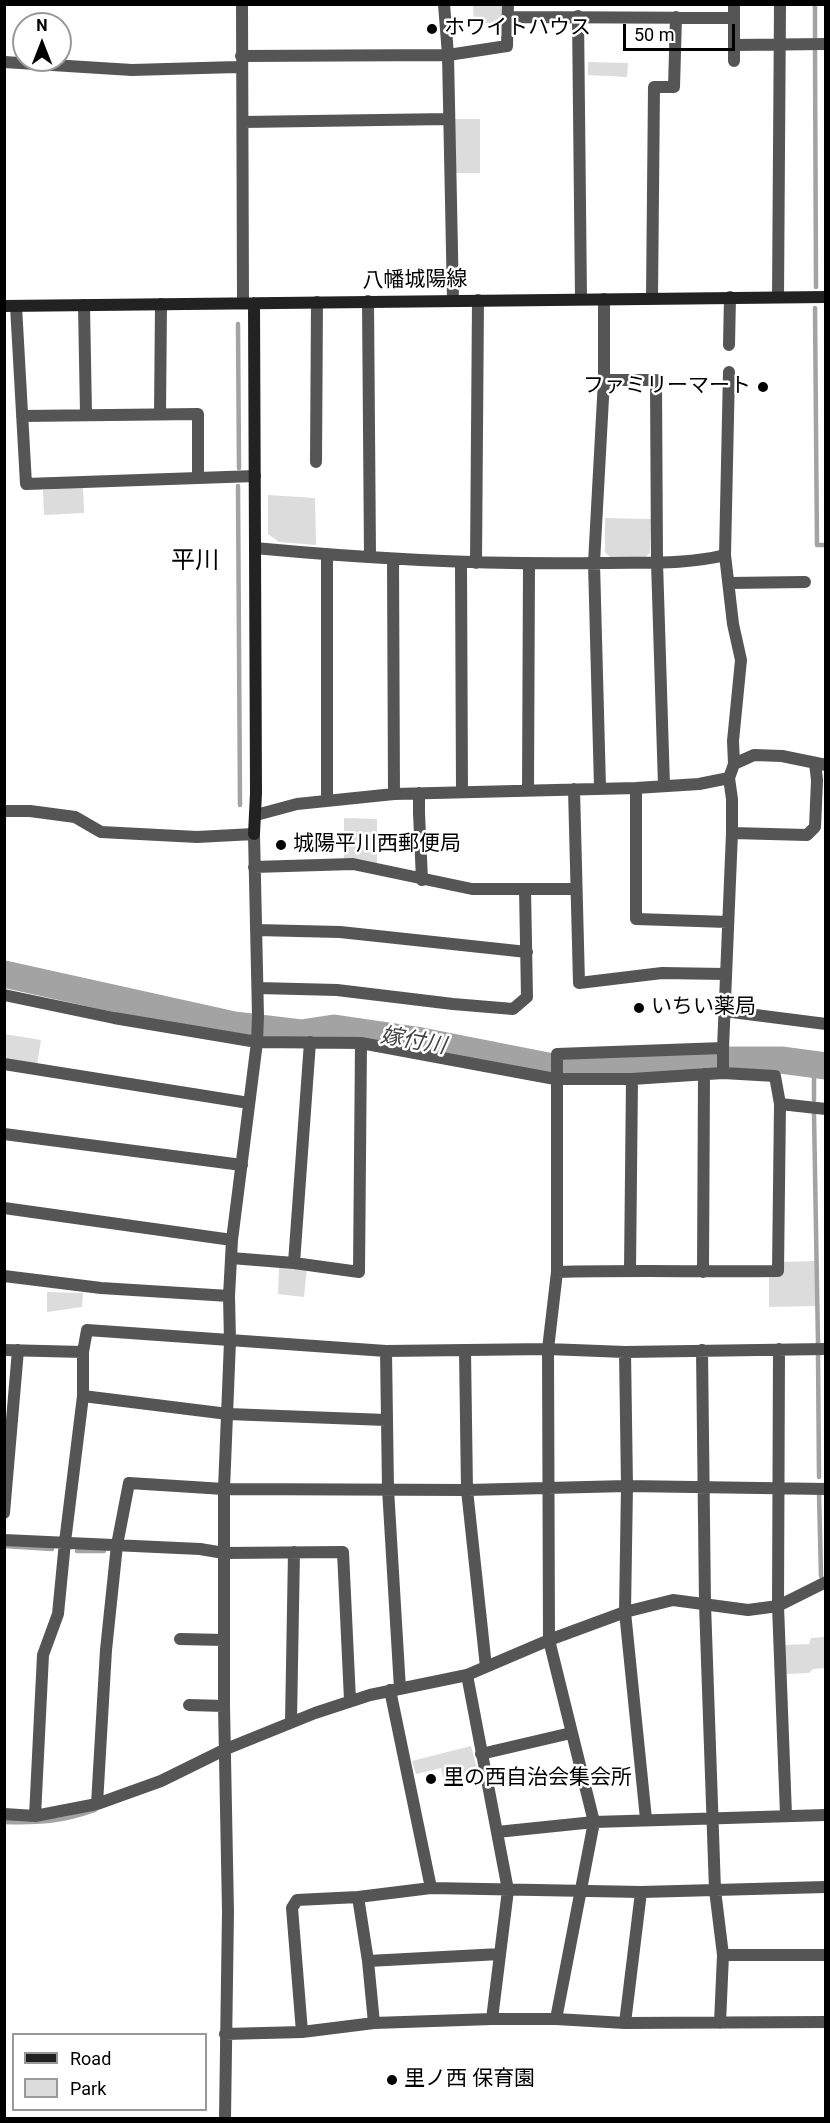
<!DOCTYPE html>
<html>
<head>
<meta charset="utf-8">
<style>
  body { margin:0 }
  #map { position:relative; width:830px; height:2123px; overflow:hidden; background:#fff; font-family:Roboto,sans-serif }
  canvas { display:block }
  .frame { position:absolute; inset:0; border:6px solid #000; pointer-events:none }
  .legend { position:absolute; left:12px; top:2033px; width:195px; height:78px; box-sizing:border-box; background:#fff; border:2px solid #999; margin:0; padding:8px 10px; list-style:none; font-size:18px; color:#000 }
  .legend li { display:flex; align-items:center; gap:12px; height:30px }
  .legend b { width:30px; border:2px solid #999 }
  .north { position:absolute; left:12px; top:12px; width:60px; height:60px; box-sizing:border-box; background:#fff; border:2px solid #999; border-radius:50%; rotate:0deg; font-size:16px; font-weight:700; line-height:24px; text-align:center; color:#000 }
  .north::after { content:''; display:block; margin:auto; width:21px; height:27px; background:#000; clip-path:polygon(50% 0,100% 100%,50% 72%,0 100%) }
  .scale { position:absolute; left:623px; top:24px; width:112px; height:27px; box-sizing:border-box; border:3px solid #000; border-top:0; padding-left:8px; font-size:18px; line-height:21px; white-space:nowrap; color:#000; -webkit-text-stroke:4px #fff; paint-order:stroke }
</style>
</head>
<body>
<div id="map">
<canvas width="830" height="2123"></canvas>
<div class="frame"></div>
<ul class="legend">
<li><b style="height:8px;background:#222"></b>Road</li>
<li><b style="height:16px;background:#dcdcdc"></b>Park</li>
</ul>
<div class="north">N</div>
<div class="scale">50 m</div>
</div>
<script>
const g = document.querySelector('canvas').getContext('2d');
g.lineJoin = 'round';
function fillPath(path, color) {
  g.fillStyle = color;
  g.fill(path, 'evenodd');
}
function stroke(path, color, width, dash) {
  g.strokeStyle = color;
  g.lineWidth = width;
  g.lineCap = dash ? 'butt' : 'round';
  g.setLineDash(dash || []);
  g.stroke(path);
}
function label(font, color, halo, rows, align = 'center') {
  g.font = font + ' Roboto,"Noto Sans JP",sans-serif';
  g.lineWidth = 5;
  g.setLineDash([]);
  g.textBaseline = 'middle';
  g.strokeStyle = halo;
  g.fillStyle = color;
  for (const [text, x, y, turn = 0] of rows) {
    g.save();
    g.translate(x, y);
    g.rotate((+turn || 0) * Math.PI / 180);
    g.textAlign = isNaN(turn) ? turn : align;
    if (halo) g.strokeText(text, 0, 0);
    g.fillText(text, 0, 0);
    g.restore();
  }
}
const green = new Path2D(`
  M 473,5 L 503,5 L 504,22 L 474,24 Z
  M 588,62 L 628,63 L 627,77 L 588,75 Z
  M 454,119 L 480,119 L 480,173 L 454,173 Z
  M 83,487 L 84,513 L 44,515 L 43,490 Z
  M 268,495 L 315,498 L 316,545 L 279,542 L 268,534 Z
  M 605,518 L 651,519 L 650,553 L 644,558 L 611,558 L 605,552 Z
  M 344,818 L 377,819 L 377,865 L 344,860 Z
  M 4,1034 L 41,1040 L 37,1065 L 5,1060 Z
  M 815,1261 L 816,1306 L 769,1307 L 769,1276 L 782,1276 L 782,1262 Z
  M 279,1265 L 307,1267 L 304,1297 L 278,1294 Z
  M 47,1292 L 83,1293 L 82,1307 L 47,1312 Z
  M 825,1637 L 825,1668 L 813,1669 L 809,1673 L 785,1674 L 784,1645 L 809,1644 L 811,1638 Z
  M 471,1746 L 479,1776 L 445,1785 L 441,1768 L 416,1774 L 412,1761 Z`);
const stream = new Path2D(`
  M 815,4 L 815,39
  M 815,51 L 816,287
  M 815,308 L 817,545 L 826,545
  M 238,324 L 239,468
  M 238,486 L 240,805
  M 814,1100 L 814,1065
  M 814,1114 L 818,1343
  M 818,1353 L 819,1477
  M 819,1494 L 821,1576
  M 4,1546 L 52,1549
  M 77,1551 L 104,1551
  M 4,1822 C 40,1823 61,1822 95,1810`);
const river = new Path2D(`
  M 4,974 L 234,1025 L 301,1033 L 334,1028 L 416,1040 L 563,1069 L 703,1060 L 781,1060 L 826,1066`);
const street = new Path2D(`
  M 242,4 L 243,303
  M 444,4 L 448,55 L 453,300
  M 578,16 L 581,299
  M 509,17 L 734,18
  M 734,45 L 826,44
  M 241,56 L 448,55 L 507,46 L 508,4
  M 734,61 L 734,4
  M 4,62 L 132,70 L 237,67
  M 243,122 L 449,119
  M 778,297 L 780,4
  M 652,298 L 654,87 L 674,87 L 676,17
  M 368,301 L 370,557
  M 84,305 L 86,414
  M 16,306 L 26,484 L 255,476
  M 729,345 L 730,297
  M 604,380 L 656,380 L 657,562 L 664,786
  M 160,414 L 161,304
  M 22,416 L 198,414 L 198,478
  M 316,462 L 317,302
  M 255,548 C 371,559 486,565 602,563 C 643,562 686,565 725,555 L 733,624 L 741,660 L 733,741 L 734,764
  M 327,554 L 327,800
  M 725,555 L 729,372
  M 393,559 L 394,794
  M 461,563 L 462,791
  M 476,563 L 478,300
  M 729,583 L 805,582
  M 600,787 L 594,563 L 604,380 L 604,299
  M 636,788 L 636,919 L 728,922
  M 574,789 L 579,983 L 662,973 L 725,974
  M 528,790 L 529,563
  M 419,793 L 419,813 L 422,880
  M 4,811 L 30,811 L 75,817 L 101,832 L 197,837 L 254,834 L 258,1016 L 257,1042 L 232,1240 L 229,1296 L 230,1341 L 224,1489 L 224,1706 L 228,1911 L 225,2118
  M 256,815 L 297,804 L 394,794 L 636,788 L 699,784 L 729,778 L 734,764 L 754,755 L 782,756 L 826,765
  M 732,833 L 807,835 L 815,827 L 817,780 L 815,763
  M 254,867 L 353,864 L 472,889 L 575,889
  M 256,930 L 340,932 L 527,952
  M 258,988 L 337,990 L 453,1004 L 513,1009 L 527,997 L 525,889
  M 4,995 L 114,1018 L 257,1042 L 361,1043 L 555,1079 L 632,1079 L 723,1073 L 775,1076 L 780,1104 L 826,1109
  M 724,1011 L 826,1024
  M 4,1064 L 249,1103
  M 723,1073 L 723,1048 L 732,833 L 732,799 L 729,778
  M 4,1134 L 242,1165
  M 4,1208 L 232,1240
  M 231,1258 L 294,1263 L 359,1272 L 361,1043
  M 294,1263 L 310,1042
  M 630,1270 L 632,1079
  M 557,1272 C 630,1270 704,1272 778,1271 L 780,1104
  M 703,1272 L 704,1074
  M 4,1276 L 101,1288 L 229,1296
  M 779,1349 L 778,1606 L 786,1815
  M 4,1350 L 83,1352 L 83,1396 L 65,1542 L 58,1614 L 43,1655 L 35,1816
  M 702,1350 L 705,1604 L 715,1890 L 826,1887
  M 386,1351 L 388,1489 L 400,1689
  M 465,1351 L 467,1490 L 486,1667
  M 83,1352 L 87,1330 L 386,1351 L 548,1349 L 625,1352 L 826,1349
  M 625,1352 L 627,1486 L 625,1612 L 646,1819
  M 83,1396 L 228,1414 L 386,1420
  M 4,1513 L 18,1350
  M 4,1540 L 200,1549 L 224,1553 L 343,1552 L 350,1700
  M 180,1639 L 224,1640
  M 467,1675 L 508,1890 L 492,2019
  M 390,1690 L 431,1888
  M 189,1705 L 224,1706
  M 291,1722 L 294,1552
  M 481,1754 L 571,1733
  M 97,1804 L 106,1650 L 117,1545 L 129,1483 L 224,1489 L 467,1490 L 627,1486 L 826,1489
  M 4,1814 L 35,1816 L 97,1804 L 161,1781 L 226,1749 L 315,1713 L 370,1695 L 467,1675 L 549,1640 L 625,1612 L 673,1600 L 748,1610 L 778,1606 L 826,1582
  M 497,1832 L 594,1822 L 549,1640 L 548,1349 L 557,1272 L 557,1054 L 723,1048
  M 358,1897 L 368,1961 L 374,2023
  M 368,1961 L 500,1954
  M 556,2019 L 594,1822 L 826,1815
  M 625,2023 L 641,1892 L 715,1890 L 723,1955 L 826,1955
  M 720,2023 L 723,1955
  M 302,2032 L 292,1908 L 297,1900 L 358,1897 L 431,1888 L 641,1892
  M 225,2034 L 302,2032 L 374,2023 L 492,2019 L 556,2019 L 625,2023 L 826,2022`);
const secondary = new Path2D(`
  M 4,306 L 826,297
  M 254,834 L 256,793 L 254,303`);
const markers = [
  [432,29,6,"#000"],
  [763,387,6,"#000"],
  [281,845,6,"#000"],
  [639,1008,6,"#000"],
  [431,1779,6,"#000"],
  [392,2080,6,"#000"]
];
const poiNames = [
  ["ホワイトハウス",444,29],
  ["ファミリーマート",751,387,"right"],
  ["城陽平川西郵便局",293,845],
  ["いちい薬局",651,1008],
  ["里の西自治会集会所",443,1779],
  ["里ノ西 保育園",404,2080]
];
const streetNames = [
  ["八幡城陽線",415,281,-1]
];
const waterNames = [
  ["嫁付川",413,1042,10]
];
const quarterNames = [
  ["平川",195,562]
];
fillPath(green, '#dcdcdc');
stroke(stream, '#a3a3a3', 4.5);
stroke(river, '#a3a3a3', 27);
stroke(street, '#555', 12);
stroke(secondary, '#222', 12);
for (const [x, y, r, color] of markers) {
  const dot = new Path2D();
  dot.arc(x, y, r, 0, 2 * Math.PI);
  g.fillStyle = color;
  g.fill(dot);
  stroke(dot, '#fff', 2);
}
label('21px', '#000', '#fff', poiNames, 'left');
label('21px', '#000', '#fff', streetNames);
label('italic 22px', '#444', '#fff', waterNames);
label('24px', '#000', '#fff', quarterNames);
</script>
</body>
</html>
